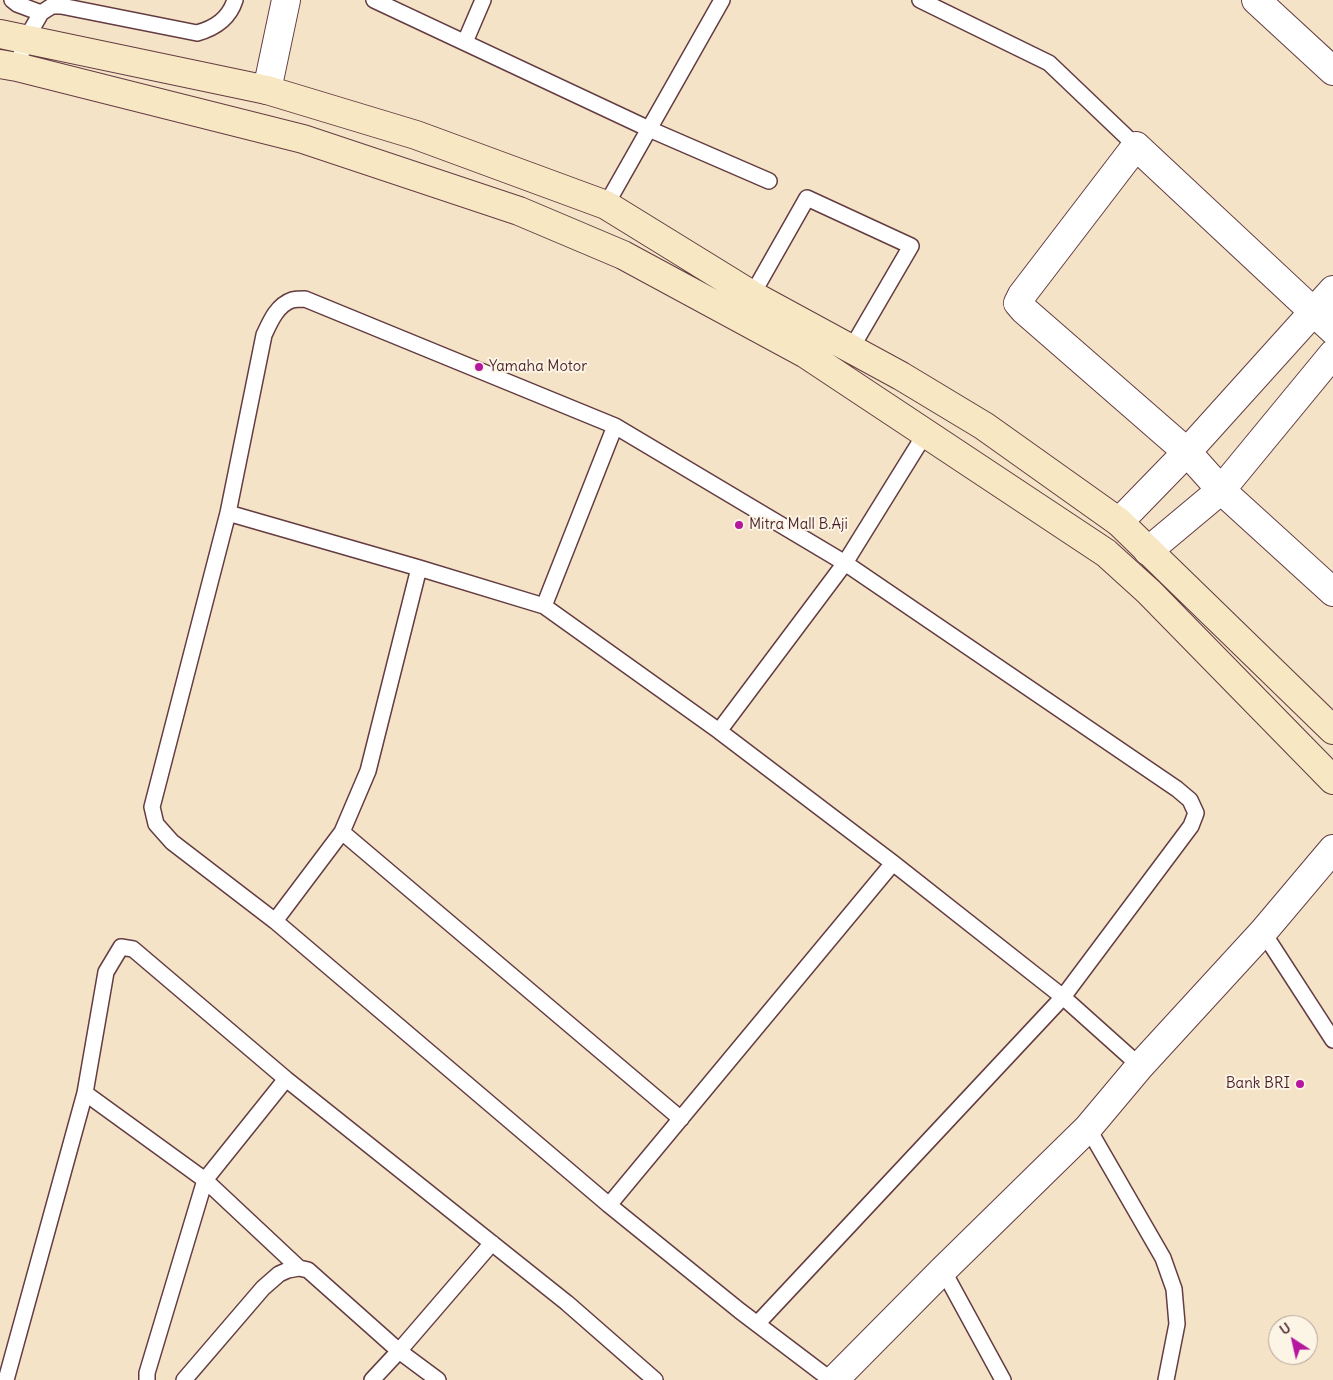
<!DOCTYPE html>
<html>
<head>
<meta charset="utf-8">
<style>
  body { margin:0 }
  #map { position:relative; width:1333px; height:1380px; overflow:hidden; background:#f4e3c6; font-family:Delius,sans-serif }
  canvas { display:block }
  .north { position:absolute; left:1268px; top:1315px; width:50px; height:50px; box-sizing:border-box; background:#fcf5e5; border:1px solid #b59f9b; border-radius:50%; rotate:325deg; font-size:14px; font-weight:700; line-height:20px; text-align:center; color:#4a1f2b }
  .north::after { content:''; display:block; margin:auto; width:18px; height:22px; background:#b5179e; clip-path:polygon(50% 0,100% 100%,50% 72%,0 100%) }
</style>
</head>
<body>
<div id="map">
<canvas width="1333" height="1380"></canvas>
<div class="north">U</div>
</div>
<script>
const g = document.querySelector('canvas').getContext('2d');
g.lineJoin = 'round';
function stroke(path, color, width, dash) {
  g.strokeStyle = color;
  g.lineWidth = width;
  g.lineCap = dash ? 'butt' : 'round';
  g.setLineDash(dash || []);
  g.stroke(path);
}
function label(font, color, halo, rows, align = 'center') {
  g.font = font + ' Delius,sans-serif';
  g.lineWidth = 4;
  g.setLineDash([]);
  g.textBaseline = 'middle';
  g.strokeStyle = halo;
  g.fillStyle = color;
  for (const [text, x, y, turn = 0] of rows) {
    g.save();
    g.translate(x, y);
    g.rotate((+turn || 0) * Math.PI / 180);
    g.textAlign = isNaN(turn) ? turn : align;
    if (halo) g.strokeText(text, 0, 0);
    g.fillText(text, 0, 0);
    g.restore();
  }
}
const service = new Path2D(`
  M 12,0 L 17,4 L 41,13
  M 374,0 L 649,129 L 769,181
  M 920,0 L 1049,63 L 1136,146
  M 465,42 L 483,0
  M 17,67 L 26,39 L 41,13 L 52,6 L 61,6 L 197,33 C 215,28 229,19 235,0
  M 606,205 L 722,0
  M 752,295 L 807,198 L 911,246 L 851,349
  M 228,513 L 419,568 L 544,606 L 719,731 L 893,863 L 1063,997 L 1140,1066
  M 544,606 L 615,426
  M 719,731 L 845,563 L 925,434
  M 342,832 L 681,1119
  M 275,921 L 342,832 L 368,771 L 419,568
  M 1263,932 L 1333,1040
  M 85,1093 L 205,1180 L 299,1268
  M 1088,1128 L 1163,1258 L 1174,1289 L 1177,1324 L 1166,1380
  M 609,1205 L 893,863
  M 943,1270 L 1003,1380
  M 757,1324 L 1063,997 L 1191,826 L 1196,813 L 1190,800 L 1177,789 L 845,563 L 615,426 L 305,299 C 301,299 296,299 292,300 C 277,305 270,322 264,335 L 228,513 L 152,807 L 156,824 L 172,842 L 275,921 L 609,1205 L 740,1311 L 831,1380
  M 6,1380 L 85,1093 L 106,972 L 121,947 L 133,949 L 286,1079 L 567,1303 L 655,1380
  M 147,1380 L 147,1373 L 205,1180 L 286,1079
  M 184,1380 L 263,1288 L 279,1274 L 288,1270 L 299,1268 L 308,1270 L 399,1351 L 438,1380
  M 372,1380 L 399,1351 L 492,1243`);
const minor = new Path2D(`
  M 1256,0 L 1333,71
  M 267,90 L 286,0
  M 1333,330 L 1136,146 L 1022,295 L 1018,303 L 1024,310 L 1187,452 L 1221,490 L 1333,592
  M 1119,522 L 1187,452 L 1333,290
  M 1148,551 L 1221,490 L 1333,354
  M 834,1380 L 943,1270 L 1088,1128 L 1140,1066 L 1263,932 L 1333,849`);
const secondary = new Path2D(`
  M 0,34 L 267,90 L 416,135 L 606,205 L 752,295 L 901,376 L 984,426 L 1119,522 L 1333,730
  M 0,64 L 17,67 L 303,139 L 519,211 L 623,255 L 806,354 L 1106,553 L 1149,592 L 1333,780`);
const markers = [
  [479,367,5,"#b5179e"],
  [739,525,5,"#b5179e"],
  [1300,1084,5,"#b5179e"]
];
const poiNames = [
  ["Yamaha Motor",489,367],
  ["Mitra Mall B.Aji",749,525],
  ["Bank BRI",1290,1084,"right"]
];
stroke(service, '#643c42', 18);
stroke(minor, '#643c42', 30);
stroke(secondary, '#643c42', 30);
stroke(service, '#fff', 15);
stroke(minor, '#fff', 28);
stroke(secondary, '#f7e8c3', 28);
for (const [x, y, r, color] of markers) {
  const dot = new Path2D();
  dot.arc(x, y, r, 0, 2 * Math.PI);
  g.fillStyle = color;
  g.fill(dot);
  stroke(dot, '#fcf5e5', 2);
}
label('15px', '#4a1f2b', '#fcf5e5', poiNames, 'left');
</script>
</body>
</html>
